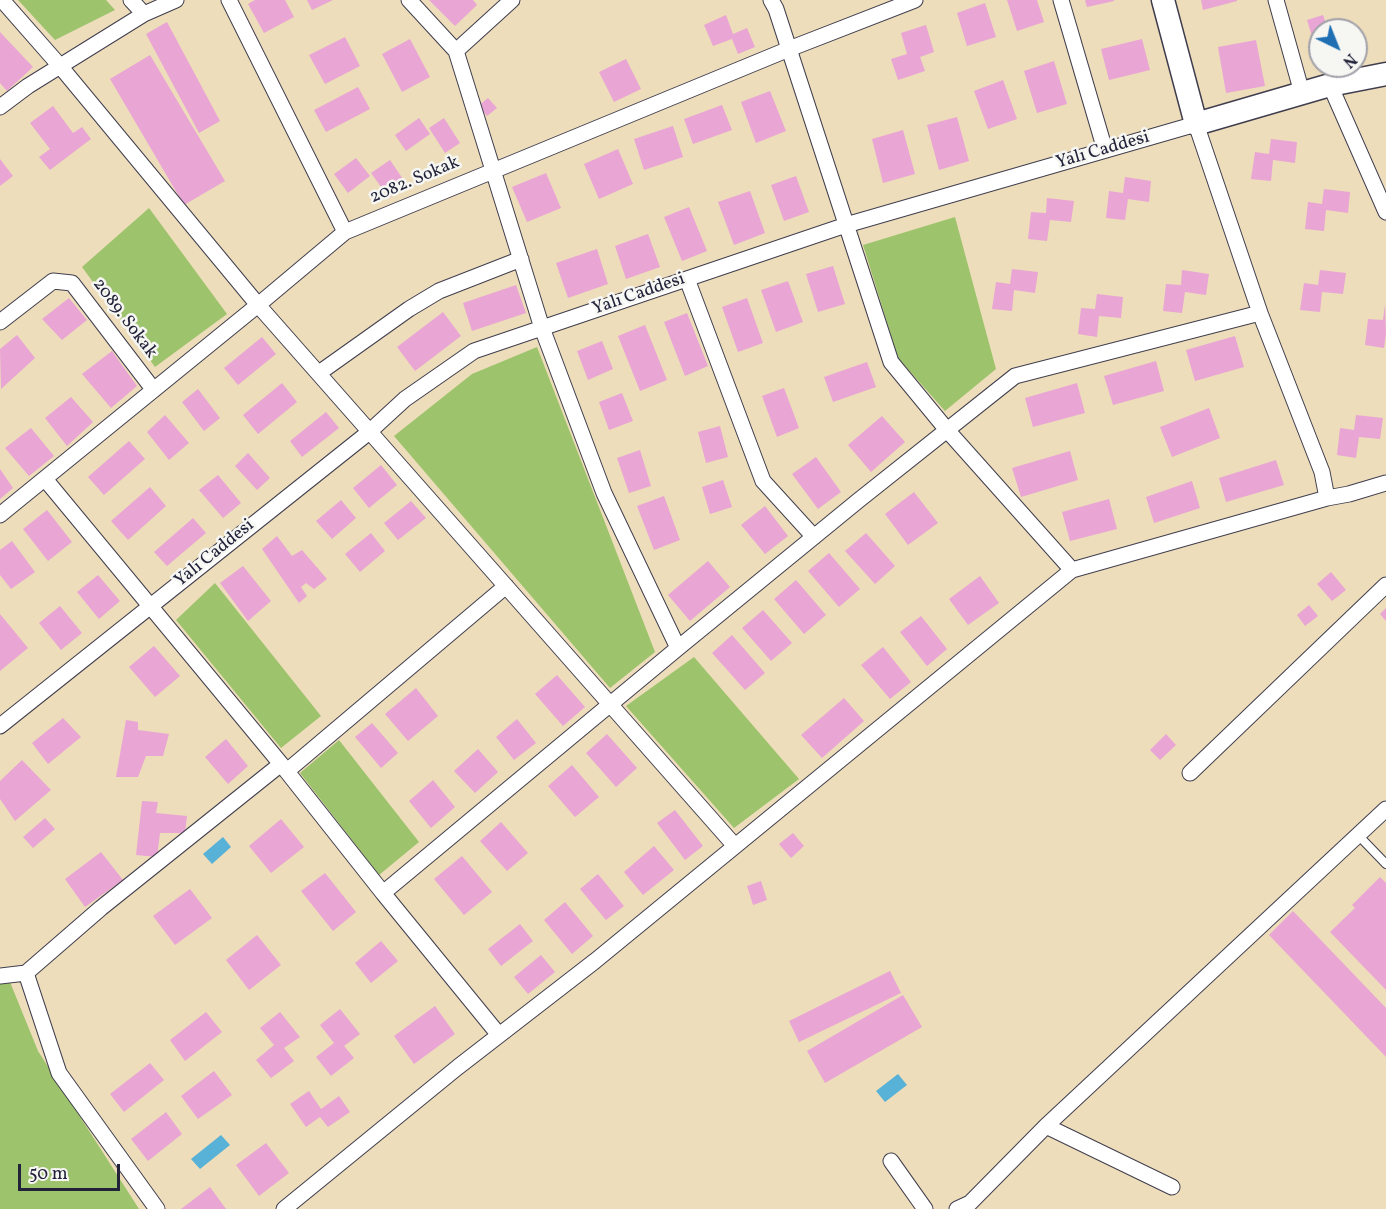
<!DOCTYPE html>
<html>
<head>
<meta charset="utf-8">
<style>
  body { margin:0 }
  #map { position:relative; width:1386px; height:1209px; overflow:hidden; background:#edddba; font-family:Vollkorn,serif }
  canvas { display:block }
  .north { position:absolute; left:1308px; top:18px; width:60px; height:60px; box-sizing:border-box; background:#f6f6f2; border:2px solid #a1a1a9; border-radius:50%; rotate:137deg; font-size:16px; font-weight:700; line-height:24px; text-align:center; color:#22223b }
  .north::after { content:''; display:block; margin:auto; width:21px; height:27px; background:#1f6fb2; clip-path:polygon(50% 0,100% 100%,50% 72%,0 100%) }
  .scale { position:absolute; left:18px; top:1164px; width:102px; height:27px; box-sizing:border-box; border:3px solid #22223b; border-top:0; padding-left:8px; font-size:18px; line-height:21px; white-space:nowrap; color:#22223b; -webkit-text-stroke:4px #f6f6f2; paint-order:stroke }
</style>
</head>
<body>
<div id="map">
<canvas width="1386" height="1209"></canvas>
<div class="north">N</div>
<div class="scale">50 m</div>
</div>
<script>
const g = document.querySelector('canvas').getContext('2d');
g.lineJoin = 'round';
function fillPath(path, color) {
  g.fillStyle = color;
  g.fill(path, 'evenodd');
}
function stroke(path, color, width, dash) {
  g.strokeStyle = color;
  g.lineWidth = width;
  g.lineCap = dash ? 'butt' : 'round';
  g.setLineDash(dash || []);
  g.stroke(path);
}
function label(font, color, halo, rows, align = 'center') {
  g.font = font + ' Vollkorn,serif';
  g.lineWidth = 5;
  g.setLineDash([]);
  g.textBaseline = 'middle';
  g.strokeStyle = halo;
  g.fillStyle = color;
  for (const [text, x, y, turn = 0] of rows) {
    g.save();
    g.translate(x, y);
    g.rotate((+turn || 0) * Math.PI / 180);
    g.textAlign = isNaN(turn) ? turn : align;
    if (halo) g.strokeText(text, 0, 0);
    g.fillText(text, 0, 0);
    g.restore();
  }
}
const green = new Path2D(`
  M 18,0 L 106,0 L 115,10 L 55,40 Z
  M 149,208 L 227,314 L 155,367 L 82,267 Z
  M 955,217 L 996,369 L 945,411 L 898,358 L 863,245 Z
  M 537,347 L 655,652 L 610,688 L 394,436 L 472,374 Z
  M 215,583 L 321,716 L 281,748 L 176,620 Z
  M 694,657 L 799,779 L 734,828 L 626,706 Z
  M 339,740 L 419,842 L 379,875 L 300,773 Z
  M 10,982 L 38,1051 L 139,1209 L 0,1209 L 0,983 Z`);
const water = new Path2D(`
  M 223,837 L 231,847 L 212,864 L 203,854 Z
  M 898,1074 L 907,1085 L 885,1102 L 876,1091 Z
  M 221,1135 L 230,1145 L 200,1169 L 191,1159 Z`);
const building = new Path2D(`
  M 255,0 L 285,0 L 294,17 L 264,33 L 248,4 Z
  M 307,0 L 333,0 L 312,10 Z
  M 429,0 L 473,0 L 477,5 L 455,26 Z
  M 1007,0 L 1037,0 L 1044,22 L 1017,31 Z
  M 1085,0 L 1114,0 L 1114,1 L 1087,7 Z
  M 1201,0 L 1237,0 L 1237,1 L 1203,10 Z
  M 985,3 L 996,37 L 967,46 L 957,13 Z
  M 726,15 L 733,34 L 747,28 L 755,47 L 738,54 L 732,39 L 713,46 L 704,25 Z
  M 1323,15 L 1328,30 L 1320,30 L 1319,59 L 1307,20 Z
  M 167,22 L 220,121 L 199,133 L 146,34 Z
  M 1354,24 L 1355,30 L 1339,30 L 1338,26 Z
  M 926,25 L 934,52 L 920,57 L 925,71 L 898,80 L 891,59 L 907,54 L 901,33 Z
  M 0,32 L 33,67 L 7,91 L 0,83 Z
  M 345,37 L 360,66 L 325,84 L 309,55 Z
  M 410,39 L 430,77 L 402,92 L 382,54 Z
  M 1142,39 L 1150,70 L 1109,80 L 1101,49 Z
  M 1256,40 L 1265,86 L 1226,93 L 1218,47 Z
  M 150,55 L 225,181 L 184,205 L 110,79 Z
  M 626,59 L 641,89 L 614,102 L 599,72 Z
  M 1054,61 L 1067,104 L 1037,113 L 1024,71 Z
  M 1003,80 L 1017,119 L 988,129 L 974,91 Z
  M 358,87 L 370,109 L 326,132 L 314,110 Z
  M 770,91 L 786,131 L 756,143 L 741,102 Z
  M 488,98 L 497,108 L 487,116 L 478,106 Z
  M 722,105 L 732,130 L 693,144 L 684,119 Z
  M 53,106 L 73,133 L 82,127 L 91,139 L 50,170 L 39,157 L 50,149 L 30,123 Z
  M 957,117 L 969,161 L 939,170 L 927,125 Z
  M 419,118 L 430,134 L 406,151 L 395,135 Z
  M 444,118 L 460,143 L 445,153 L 429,128 Z
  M 673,126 L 683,157 L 644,170 L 634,139 Z
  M 903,130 L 915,174 L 883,183 L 872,139 Z
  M 1271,139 L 1297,142 L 1295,163 L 1273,160 L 1271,181 L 1251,179 L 1255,152 L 1269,154 Z
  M 618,149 L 633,184 L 599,199 L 584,164 Z
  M 356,158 L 370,176 L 348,193 L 334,174 Z
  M 0,159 L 13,176 L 0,186 Z
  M 390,160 L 407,185 L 389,198 L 371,173 Z
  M 546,173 L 561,208 L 527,222 L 512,187 Z
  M 796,176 L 809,212 L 784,221 L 771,185 Z
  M 1125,177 L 1151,181 L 1149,202 L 1128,199 L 1125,220 L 1106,218 L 1109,191 L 1123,193 Z
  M 1324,189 L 1350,192 L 1348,213 L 1326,210 L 1324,231 L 1305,229 L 1308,202 L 1322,204 Z
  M 750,191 L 765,233 L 734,245 L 718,202 Z
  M 1047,198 L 1074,201 L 1071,222 L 1050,220 L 1047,241 L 1028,239 L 1031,212 L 1046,213 Z
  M 689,207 L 707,251 L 682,261 L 664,217 Z
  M 648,234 L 660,267 L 626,279 L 615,246 Z
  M 597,249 L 608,284 L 568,298 L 556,263 Z
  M 833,266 L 845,304 L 818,312 L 806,274 Z
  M 1012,269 L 1038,272 L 1035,293 L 1014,290 L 1012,311 L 992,309 L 996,282 L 1010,284 Z
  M 1182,270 L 1209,274 L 1206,295 L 1185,292 L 1182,313 L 1163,311 L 1166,284 L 1181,285 Z
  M 1320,270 L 1346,273 L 1343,294 L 1322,292 L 1320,312 L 1300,310 L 1304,283 L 1318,285 Z
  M 788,281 L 803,322 L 776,332 L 761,290 Z
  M 516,285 L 526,313 L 472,331 L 463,303 Z
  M 1097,294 L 1123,297 L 1121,318 L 1099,316 L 1097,337 L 1078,334 L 1081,308 L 1095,309 Z
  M 69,298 L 87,320 L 62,340 L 42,319 Z
  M 747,298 L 763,343 L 738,352 L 722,307 Z
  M 1385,304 L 1386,334 L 1384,348 L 1365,345 L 1368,319 L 1383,320 Z
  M 443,312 L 461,336 L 415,371 L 397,347 Z
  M 687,313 L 708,366 L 685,376 L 664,322 Z
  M 645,325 L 667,380 L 640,391 L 618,336 Z
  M 17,335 L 35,358 L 1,389 L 0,349 Z
  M 1235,336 L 1244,367 L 1195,381 L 1186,350 Z
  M 262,337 L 276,354 L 238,385 L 224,368 Z
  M 602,341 L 613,369 L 588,380 L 577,351 Z
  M 112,351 L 137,386 L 111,408 L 82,374 Z
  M 1156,361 L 1164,391 L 1113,405 L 1104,376 Z
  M 867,362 L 876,387 L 833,402 L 824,377 Z
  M 282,383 L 297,402 L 258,434 L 243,415 Z
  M 1077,383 L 1085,413 L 1033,427 L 1025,398 Z
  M 784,388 L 799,428 L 777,437 L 762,396 Z
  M 198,389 L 220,418 L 204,431 L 182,402 Z
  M 622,393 L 633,421 L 609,430 L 599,402 Z
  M 71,397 L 93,422 L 67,446 L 45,418 Z
  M 1209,408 L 1220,438 L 1172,457 L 1160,427 Z
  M 326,412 L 339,428 L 302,457 L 290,441 Z
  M 165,415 L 189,443 L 169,460 L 147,432 Z
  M 1356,415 L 1383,418 L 1380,439 L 1359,437 L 1356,458 L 1337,455 L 1340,428 L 1354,430 Z
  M 882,416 L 905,442 L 871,472 L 848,445 Z
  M 720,426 L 728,457 L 706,463 L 698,432 Z
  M 31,428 L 54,456 L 29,476 L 5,448 Z
  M 129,441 L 145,459 L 104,495 L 88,477 Z
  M 640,450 L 651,486 L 629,493 L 617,458 Z
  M 1070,451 L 1078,480 L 1021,497 L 1012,468 Z
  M 248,453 L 270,478 L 257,490 L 235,466 Z
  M 816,457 L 841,492 L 818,509 L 792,474 Z
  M 1276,460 L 1284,485 L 1226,502 L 1219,478 Z
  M 381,465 L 397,485 L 369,508 L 353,488 Z
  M 0,469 L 13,488 L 0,499 Z
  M 218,475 L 241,503 L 223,518 L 199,490 Z
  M 723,480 L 732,507 L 710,514 L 702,487 Z
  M 1192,481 L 1200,508 L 1154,523 L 1146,497 Z
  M 150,487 L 166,506 L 128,540 L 111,521 Z
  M 914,492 L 938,523 L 908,545 L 885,514 Z
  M 664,496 L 680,540 L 654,550 L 637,506 Z
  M 1109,499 L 1117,529 L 1070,541 L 1062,512 Z
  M 341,500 L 356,518 L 332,539 L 316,521 Z
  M 411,501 L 426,518 L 398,540 L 384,523 Z
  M 765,506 L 788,536 L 765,554 L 741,525 Z
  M 47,510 L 72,542 L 48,561 L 23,529 Z
  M 193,518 L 206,533 L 167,566 L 154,552 Z
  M 371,533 L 385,551 L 360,572 L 345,554 Z
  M 866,533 L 895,566 L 875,584 L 845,551 Z
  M 277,536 L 292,556 L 302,550 L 327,579 L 314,589 L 306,583 L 301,587 L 307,596 L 299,603 L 262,549 Z
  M 12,541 L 35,572 L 11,589 L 0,575 L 0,550 Z
  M 829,553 L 860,589 L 839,607 L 808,571 Z
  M 708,561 L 730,587 L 690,621 L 668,595 Z
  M 243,566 L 271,601 L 248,621 L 220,583 Z
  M 1331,572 L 1346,590 L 1332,601 L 1317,584 Z
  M 98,575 L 120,601 L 99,619 L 77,592 Z
  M 980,576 L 999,603 L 968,625 L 949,599 Z
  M 796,580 L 826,615 L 804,634 L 774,599 Z
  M 1309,605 L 1318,616 L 1305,626 L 1297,615 Z
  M 60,606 L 82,633 L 61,650 L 39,623 Z
  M 1386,608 L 1386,621 L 1380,614 Z
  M 763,610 L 792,643 L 771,661 L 742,628 Z
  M 0,614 L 28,648 L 0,671 Z
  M 921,616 L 947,649 L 927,666 L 900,632 Z
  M 732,635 L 765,673 L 745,690 L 712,653 Z
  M 154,646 L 180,676 L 155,697 L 129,667 Z
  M 883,647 L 911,682 L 890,699 L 861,665 Z
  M 557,675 L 585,707 L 563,726 L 535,694 Z
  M 416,688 L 438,716 L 408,741 L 385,714 Z
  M 844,698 L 864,721 L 822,758 L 801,735 Z
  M 63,718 L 81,737 L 48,764 L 32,743 Z
  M 517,719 L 536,743 L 514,760 L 496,737 Z
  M 126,720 L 138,722 L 138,730 L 169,734 L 163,756 L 146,756 L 138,777 L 116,777 Z
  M 372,723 L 398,753 L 381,768 L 355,737 Z
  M 607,734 L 637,768 L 616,787 L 586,753 Z
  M 1166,734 L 1176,745 L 1160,760 L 1150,750 Z
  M 226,739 L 248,766 L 228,784 L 205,757 Z
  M 478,749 L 498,772 L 475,793 L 454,771 Z
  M 22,760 L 51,790 L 15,821 L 0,799 L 0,781 Z
  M 572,765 L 599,797 L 575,817 L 548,786 Z
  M 433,780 L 455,807 L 431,828 L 409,801 Z
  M 142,801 L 158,802 L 156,813 L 187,816 L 185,833 L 160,833 L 157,857 L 136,855 Z
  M 675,810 L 703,846 L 685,860 L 657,823 Z
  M 45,818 L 55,829 L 33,848 L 23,837 Z
  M 281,819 L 304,847 L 271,873 L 249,846 Z
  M 501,822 L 528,853 L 507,871 L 480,841 Z
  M 793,833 L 804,846 L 791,858 L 779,844 Z
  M 654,846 L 674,870 L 643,895 L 624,872 Z
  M 101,852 L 123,880 L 85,907 L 65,879 Z
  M 462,856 L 492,892 L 464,915 L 434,879 Z
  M 325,873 L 356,912 L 333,931 L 301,891 Z
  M 598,874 L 624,906 L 606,920 L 580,889 Z
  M 1380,877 L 1386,883 L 1386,990 L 1330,932 L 1355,908 L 1352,905 Z
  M 761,881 L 767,900 L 753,905 L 747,886 Z
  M 190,889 L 212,918 L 175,945 L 153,916 Z
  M 565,902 L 593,936 L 572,954 L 544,920 Z
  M 1293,911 L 1386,1008 L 1386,1057 L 1269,935 Z
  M 520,924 L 533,941 L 501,966 L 488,949 Z
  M 257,935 L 281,965 L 249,990 L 226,960 Z
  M 381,941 L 398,961 L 371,983 L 355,963 Z
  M 541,955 L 555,972 L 528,994 L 514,977 Z
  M 890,971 L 901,993 L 799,1042 L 789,1021 Z
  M 903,995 L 922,1027 L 825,1083 L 807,1051 Z
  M 435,1006 L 455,1034 L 414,1064 L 394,1036 Z
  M 340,1009 L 360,1034 L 344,1046 L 354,1058 L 331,1076 L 316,1057 L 334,1043 L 320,1025 Z
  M 206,1012 L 222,1032 L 185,1061 L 170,1040 Z
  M 280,1012 L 300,1037 L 284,1048 L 294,1061 L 271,1078 L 256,1060 L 274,1045 L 260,1028 Z
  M 150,1063 L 164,1080 L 124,1112 L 110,1094 Z
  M 214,1071 L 232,1095 L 198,1119 L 181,1096 Z
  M 309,1091 L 321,1109 L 339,1096 L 350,1112 L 328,1127 L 320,1117 L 306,1127 L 290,1104 Z
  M 166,1112 L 182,1134 L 148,1161 L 131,1139 Z
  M 266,1143 L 289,1173 L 259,1196 L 236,1165 Z
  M 210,1187 L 226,1209 L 181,1209 Z`);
const lane = new Path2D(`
  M 1358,835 L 1386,864`);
const street = new Path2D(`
  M 2,0 L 60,66 L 258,305 L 735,846
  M 131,0 L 144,14
  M 229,0 L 345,232
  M 409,0 L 456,51 L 512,0
  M 771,0 L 776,9 L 789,49 L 891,362 L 947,430 L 1072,570
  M 1061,0 L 1105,150
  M 1276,0 L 1302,93
  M 456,51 L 542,328 L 604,493 L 678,648
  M 1330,85 L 1386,212
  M 0,107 L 28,86 L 144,14 L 176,0
  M 687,279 L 763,481 L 814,537
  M 0,322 L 53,281 L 72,283 L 153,389
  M 319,373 L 409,309 L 439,291 L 521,259
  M 45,479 L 281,764 L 383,893
  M 0,515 L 258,305 L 345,232 L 789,49 L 915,0
  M 0,726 L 368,433 L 405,399 L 474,351 L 846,225 L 1196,124 L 1260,313 L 1322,472 L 1327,498 L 1349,494 L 1386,483
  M 287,771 L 506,586
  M 1190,773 L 1386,585
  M 0,976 L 26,973
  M 499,1035 L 383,893 L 678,648 L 859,500 L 1015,376 L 1260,313
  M 891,1161 L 925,1209
  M 1172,1187 L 1046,1126 L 1386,809
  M 157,1209 L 59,1073 L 26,973 L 101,908 L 281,764
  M 284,1209 L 458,1067 L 595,961 L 1072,570 L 1327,498
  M 957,1209 L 970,1203 L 1046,1126`);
const secondary = new Path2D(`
  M 1163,0 L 1196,124 L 1330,85 L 1386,74`);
const streetNames = [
  ["Yalı Caddesi",1103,151,-16],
  ["2082. Sokak",415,181,-23],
  ["Yalı Caddesi",639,295,-19],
  ["2089. Sokak",124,319,53],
  ["Yalı Caddesi",215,554,-39]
];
fillPath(green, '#9ec36d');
fillPath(water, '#58b1d6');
fillPath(building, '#e9a5d4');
stroke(lane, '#403e4e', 10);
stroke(street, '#403e4e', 17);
stroke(secondary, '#403e4e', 25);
stroke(lane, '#fff', 8);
stroke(street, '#fff', 15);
stroke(secondary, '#fff', 22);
label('18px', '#22223b', '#f6f6f2', streetNames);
</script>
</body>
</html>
